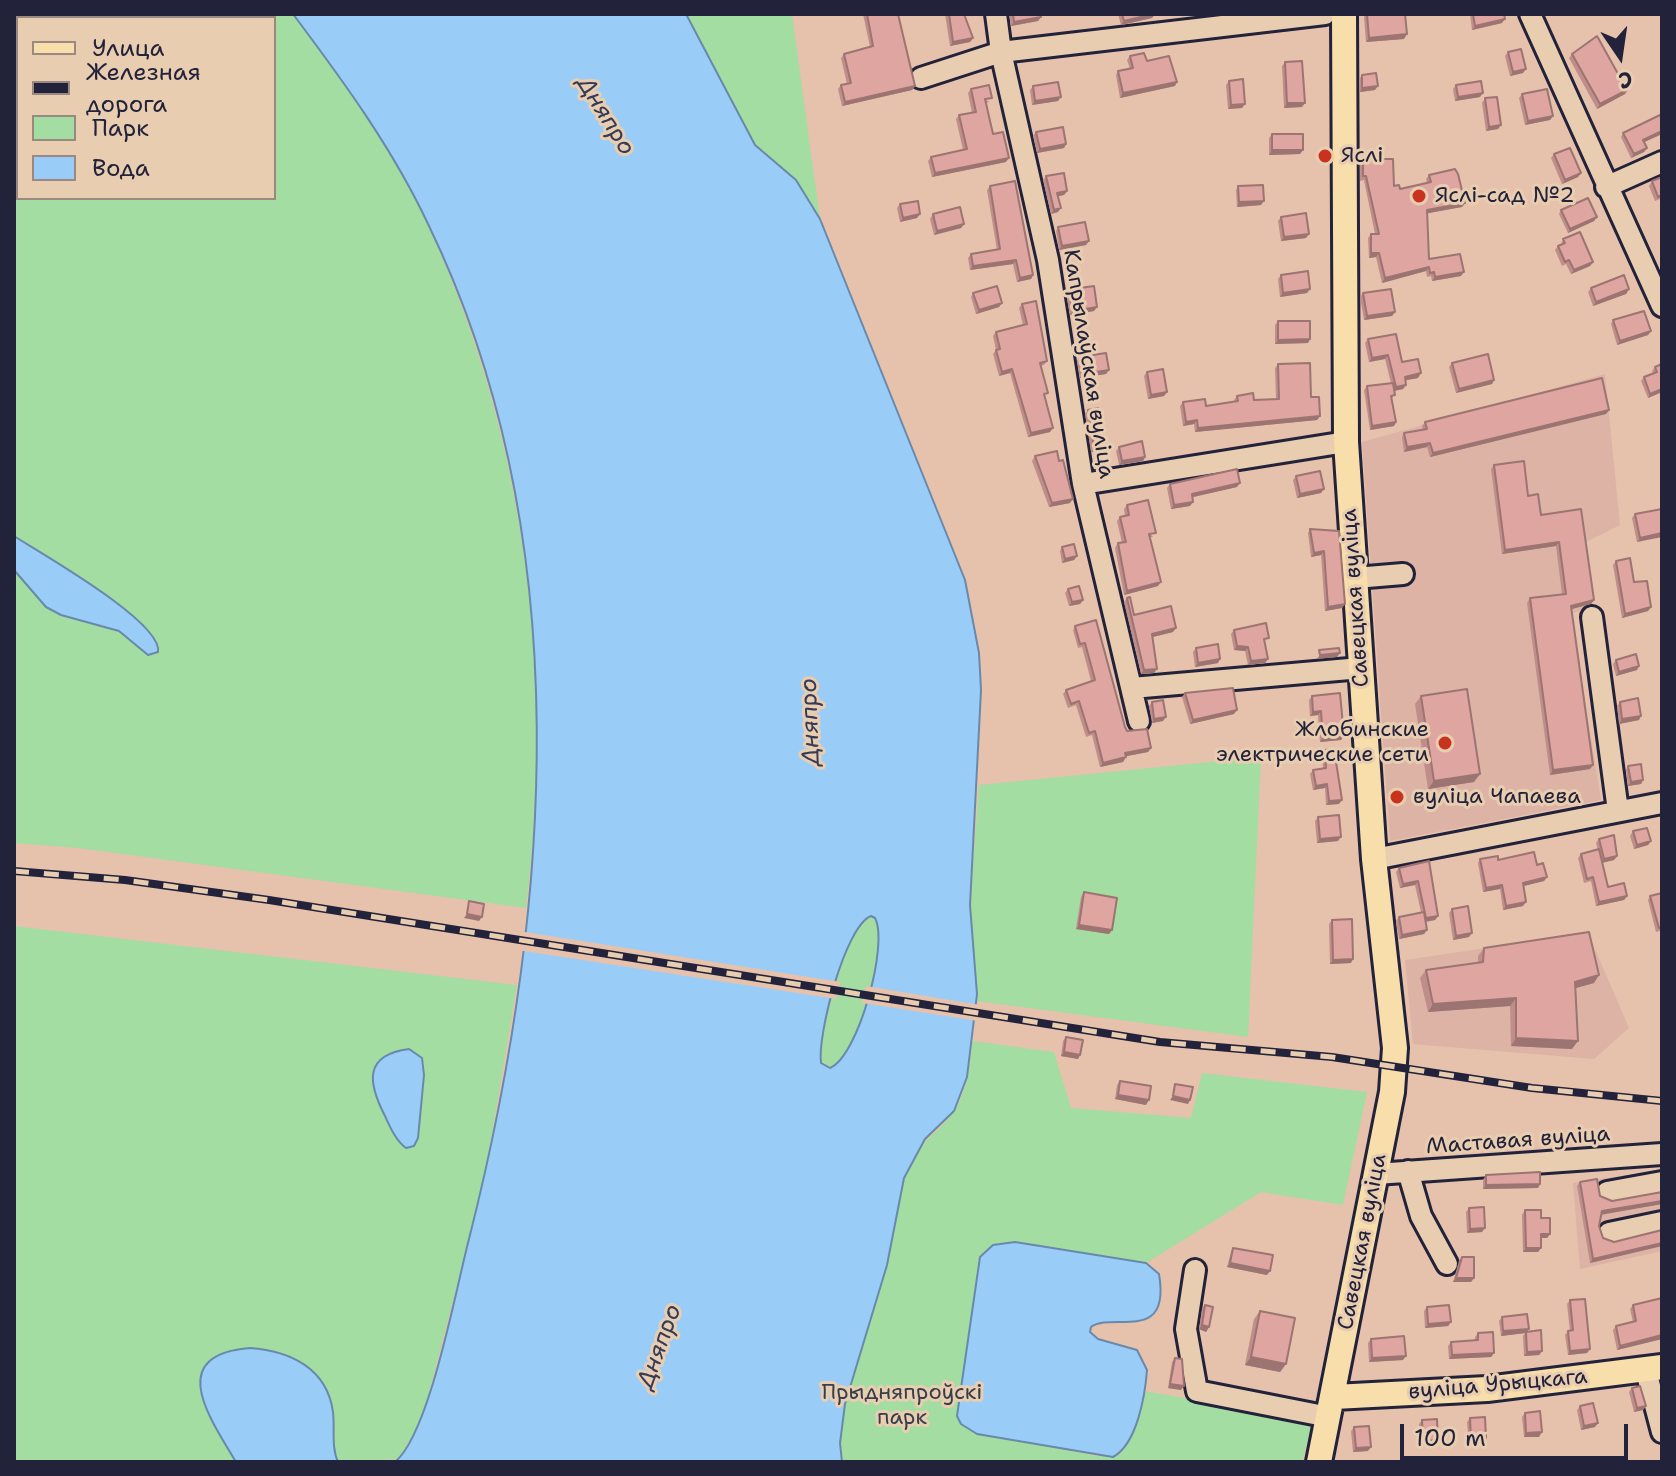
<!DOCTYPE html>
<html>
<head>
<meta charset="utf-8">
<style>
  body { margin:0 }
  #map { position:relative; width:1676px; height:1476px; overflow:hidden; background:#e6c1ac; font-family:"Shantell Sans",sans-serif }
  canvas { display:block }
  .frame { position:absolute; inset:0; border:16px solid #22223b; pointer-events:none }
  .legend { position:absolute; left:16px; top:16px; width:260px; height:184px; box-sizing:border-box; background:#e9cdb0; border:2px solid #998981; margin:0; padding:10px 14px; list-style:none; font-size:24px; color:#22223b }
  .legend li { display:flex; align-items:center; gap:16px; height:40px }
  .legend b { width:40px; border:2px solid #998981 }
  .north { position:absolute; left:1580px; top:16px; width:80px; height:80px; -webkit-text-stroke:6px #e9cdb0; paint-order:stroke; rotate:167deg; font-size:22px; font-weight:700; line-height:32px; text-align:center; color:#22223b }
  .north::after { content:''; display:block; margin:auto; width:28px; height:36px; background:#22223b; clip-path:polygon(50% 0,100% 100%,50% 72%,0 100%) }
  .scale { position:absolute; left:1400px; top:1424px; width:228px; height:36px; box-sizing:border-box; border:4px solid #22223b; border-top:0; padding-left:10px; font-size:24px; line-height:28px; white-space:nowrap; color:#22223b; -webkit-text-stroke:6px #e9cdb0; paint-order:stroke }
</style>
</head>
<body>
<div id="map">
<canvas width="1676" height="1476"></canvas>
<div class="frame"></div>
<ul class="legend">
<li><b style="height:10px;background:#f8deab"></b>Улица</li>
<li><b style="height:10px;background:#22223b"></b>Железная дорога</li>
<li><b style="height:22px;background:#a3dda2"></b>Парк</li>
<li><b style="height:22px;background:#99cdf7"></b>Вода</li>
</ul>
<div class="north">С</div>
<div class="scale">100 m</div>
</div>
<script>
const g = document.querySelector('canvas').getContext('2d');
g.lineJoin = 'round';
function fillPath(path, color) {
  g.fillStyle = color;
  g.fill(path, 'evenodd');
}
function stroke(path, color, width, dash) {
  g.strokeStyle = color;
  g.lineWidth = width;
  g.lineCap = dash ? 'butt' : 'round';
  g.setLineDash(dash || []);
  g.stroke(path);
}
function label(font, color, halo, rows, align = 'center') {
  g.font = font + ' "Shantell Sans",sans-serif';
  g.lineWidth = 6;
  g.setLineDash([]);
  g.textBaseline = 'middle';
  g.strokeStyle = halo;
  g.fillStyle = color;
  for (const [text, x, y, turn = 0] of rows) {
    g.save();
    g.translate(x, y);
    g.rotate((+turn || 0) * Math.PI / 180);
    g.textAlign = isNaN(turn) ? turn : align;
    if (halo) g.strokeText(text, 0, 0);
    g.fillText(text, 0, 0);
    g.restore();
  }
}
const built = new Path2D(`
  M 1605,374 L 1620,525 L 1584,543 L 1593,609 L 1571,613 L 1601,800 L 1390,841 L 1362,442 Z
  M 1588,933 L 1629,1028 L 1594,1059 L 1413,1044 L 1405,960 Z
  M 1662,1170 L 1662,1251 L 1580,1269 L 1573,1183 Z`);
const green = new Path2D(`
  M 14,14 L 293,14 C 328,60 366,107 394,158 C 519,386 558,651 526,908 L 78,848 L 14,843 ZM 18,18 L 274,18 L 274,198 L 18,198 Z
  M 686,14 L 792,14 L 820,219 L 796,180 L 755,145 Z
  M 1261,757 L 1248,1037 L 976,1001 L 970,905 L 979,785 Z
  M 871,916 L 876,918 C 889,944 858,1057 830,1068 L 821,1063 C 817,1036 845,926 871,916 Z
  M 14,926 L 517,985 L 484,1181 L 428,1397 L 419,1424 L 399,1459 L 338,1462 C 333,1450 334,1437 334,1424 C 331,1383 310,1363 273,1350 L 212,1423 L 236,1462 L 14,1462 Z
  M 972,1041 L 1054,1052 L 1071,1108 L 1191,1118 L 1202,1073 L 1367,1092 L 1343,1205 L 1261,1192 L 1146,1263 L 1015,1242 L 993,1245 L 968,1430 L 1097,1456 L 1121,1453 L 1130,1438 L 1144,1391 L 1313,1420 L 1302,1462 L 842,1462 C 831,1403 873,1320 888,1262 C 896,1229 897,1192 911,1162 C 921,1140 942,1130 954,1111 C 967,1091 970,1064 972,1041 Z`);
const water = new Path2D(`
  M 293,14 L 686,14 L 755,145 L 796,180 L 820,219 L 965,580 L 979,653 L 981,690 L 970,905 L 977,994 L 967,1077 L 954,1111 L 925,1139 L 904,1178 L 887,1265 L 845,1404 L 840,1443 L 842,1462 L 395,1462 C 430,1433 456,1288 469,1239 C 552,911 580,539 429,226 C 393,149 344,82 293,14 ZM 871,916 L 875,918 C 889,944 858,1057 830,1068 L 821,1063 C 817,1036 845,926 871,916 Z
  M 14,536 C 40,553 163,622 158,652 L 148,655 L 119,631 L 61,615 L 46,607 L 14,570 Z
  M 409,1049 L 422,1058 L 424,1075 L 418,1138 L 414,1146 L 406,1148 C 396,1141 390,1127 385,1116 C 368,1083 363,1055 409,1049 Z
  M 1015,1242 L 1146,1263 L 1159,1274 C 1171,1345 1112,1311 1091,1327 L 1090,1332 L 1098,1339 L 1137,1350 L 1147,1370 C 1145,1396 1137,1444 1113,1457 L 977,1434 L 961,1424 L 957,1416 L 980,1257 L 993,1245 Z
  M 250,1348 C 290,1351 327,1368 333,1412 C 335,1428 331,1447 338,1462 L 236,1462 C 209,1417 165,1355 250,1348 Z`);
const pier = new Path2D(`
  M 519,931 L 841,982 L 836,999 L 517,950 Z
  M 866,986 L 980,1005 L 978,1021 L 862,1003 Z`);
const minor = new Path2D(`
  M 996,14 L 1001,52 L 1048,260 L 1083,484 L 1139,721
  M 1530,14 L 1662,306
  M 921,78 L 1001,52 L 1325,14
  M 1606,187 L 1662,162
  M 1083,484 L 1346,442
  M 1355,578 L 1403,574
  M 1592,617 L 1618,811
  M 1132,688 L 1361,668
  M 1374,859 L 1662,803
  M 1408,1171 L 1421,1216 L 1447,1264
  M 1376,1174 L 1662,1154
  M 1607,1192 L 1662,1182
  M 1609,1233 L 1662,1222
  M 1195,1270 L 1186,1329 L 1197,1391 L 1329,1417
  M 1646,1371 L 1662,1432`);
const major = new Path2D(`
  M 1334,1397 L 1487,1389 L 1662,1367
  M 1319,1462 L 1392,1092 L 1395,1048 L 1374,859 L 1346,442 L 1344,14`);
const rail = new Path2D(`
  M 14,871 L 125,880 L 269,900 L 1160,1042 L 1332,1057 L 1532,1088 L 1662,1101`);
const wall = new Path2D(`
  M 863,14 L 898,14 L 915,86 L 912,90 L 842,106 L 838,89 L 841,85 L 847,84 L 841,58 L 844,54 L 870,47 Z
  M 945,14 L 964,14 L 973,38 L 970,42 L 950,46 Z
  M 1009,14 L 1040,14 L 1041,17 L 1038,21 L 1011,26 Z
  M 1118,14 L 1155,14 L 1152,18 L 1121,25 Z
  M 1366,14 L 1405,14 L 1404,39 L 1366,42 L 1364,17 Z
  M 1470,14 L 1504,14 L 1502,23 L 1472,30 Z
  M 1508,52 L 1523,73 L 1510,76 L 1505,56 Z
  M 1572,54 L 1627,90 L 1625,94 L 1597,109 L 1569,58 Z
  M 1130,56 L 1147,61 L 1175,86 L 1120,98 L 1116,75 L 1118,71 L 1130,69 L 1127,60 Z
  M 1285,62 L 1302,107 L 1284,108 L 1282,66 Z
  M 1362,75 L 1375,90 L 1360,92 L 1359,79 Z
  M 1229,81 L 1242,108 L 1228,109 L 1226,85 Z
  M 1456,85 L 1480,97 L 1455,101 L 1453,89 Z
  M 1033,86 L 1058,101 L 1032,105 L 1030,90 Z
  M 971,89 L 989,102 L 986,103 L 993,134 L 1006,162 L 932,177 L 928,161 L 931,157 L 963,150 L 956,119 L 959,115 L 972,113 L 968,93 Z
  M 1522,94 L 1553,116 L 1550,120 L 1525,125 L 1519,98 Z
  M 1485,98 L 1501,125 L 1498,129 L 1486,131 L 1482,103 Z
  M 1662,120 L 1662,134 L 1644,142 L 1647,148 L 1644,152 L 1631,158 L 1621,137 L 1623,133 Z
  M 1036,132 L 1066,144 L 1064,148 L 1037,153 L 1033,136 Z
  M 1272,134 L 1303,150 L 1300,154 L 1269,155 L 1269,138 Z
  M 1554,154 L 1581,173 L 1578,177 L 1562,184 L 1551,158 Z
  M 1363,159 L 1394,186 L 1400,189 L 1427,183 L 1426,179 L 1429,175 L 1465,203 L 1462,207 L 1427,213 L 1429,259 L 1461,276 L 1432,281 L 1431,276 L 1427,277 L 1426,271 L 1382,283 L 1376,257 L 1369,258 L 1368,238 L 1371,234 L 1375,234 L 1364,180 L 1360,181 L 1360,163 Z
  M 1046,176 L 1067,191 L 1064,195 L 1058,196 L 1058,212 L 1051,214 L 1043,180 Z
  M 1662,177 L 1662,198 L 1655,201 L 1649,186 L 1652,181 Z
  M 990,186 L 1033,275 L 1031,279 L 1017,282 L 1013,264 L 970,270 L 968,258 L 971,254 L 997,250 L 987,190 Z
  M 1238,186 L 1261,205 L 1237,207 L 1236,190 Z
  M 900,204 L 917,218 L 900,222 L 897,208 Z
  M 1561,210 L 1594,221 L 1568,233 L 1559,214 Z
  M 933,214 L 964,224 L 961,228 L 934,235 L 930,219 Z
  M 1281,217 L 1306,238 L 1281,241 L 1278,221 Z
  M 1058,227 L 1086,245 L 1059,250 L 1056,231 Z
  M 1563,239 L 1593,262 L 1590,266 L 1571,274 L 1566,264 L 1562,266 L 1555,250 L 1558,246 L 1561,245 Z
  M 1281,275 L 1310,289 L 1307,293 L 1280,297 L 1278,279 Z
  M 1080,288 L 1097,307 L 1094,311 L 1070,315 L 1067,299 L 1070,295 L 1077,294 Z
  M 1591,288 L 1629,289 L 1626,294 L 1593,306 L 1588,292 Z
  M 973,293 L 1002,303 L 999,307 L 976,314 L 971,297 Z
  M 1363,293 L 1395,312 L 1392,316 L 1364,320 L 1360,297 Z
  M 1022,304 L 1047,361 L 1044,365 L 1041,366 L 1050,432 L 1028,437 L 1010,373 L 999,376 L 993,354 L 996,350 L 993,336 L 996,332 L 1023,325 L 1019,308 Z
  M 1613,320 L 1651,331 L 1648,335 L 1617,345 L 1611,324 Z
  M 1278,321 L 1310,339 L 1308,343 L 1275,344 L 1275,325 Z
  M 1368,339 L 1402,362 L 1418,378 L 1405,380 L 1406,385 L 1403,389 L 1395,391 L 1392,399 L 1396,422 L 1394,426 L 1370,430 L 1364,390 L 1367,386 L 1391,383 L 1385,359 L 1369,362 L 1365,343 Z
  M 1080,357 L 1109,370 L 1106,374 L 1080,378 L 1077,361 Z
  M 1452,363 L 1494,380 L 1492,384 L 1456,393 L 1449,367 Z
  M 1278,364 L 1311,397 L 1320,416 L 1317,420 L 1195,432 L 1194,424 L 1183,426 L 1180,406 L 1183,402 L 1206,406 L 1235,402 L 1234,400 L 1237,396 L 1254,400 L 1276,399 L 1275,368 Z
  M 1655,367 L 1662,392 L 1648,398 L 1641,381 L 1644,377 L 1653,373 L 1652,371 Z
  M 1147,372 L 1167,392 L 1164,396 L 1148,399 L 1144,376 Z
  M 1088,410 L 1105,446 L 1102,450 L 1091,452 L 1085,414 Z
  M 1609,410 L 1606,414 L 1430,457 L 1427,447 L 1404,452 L 1402,437 L 1404,433 L 1423,430 L 1422,426 L 1425,422 Z
  M 1119,447 L 1145,457 L 1143,461 L 1119,465 L 1116,451 Z
  M 1035,456 L 1070,503 L 1049,507 L 1032,461 Z
  M 1494,465 L 1528,496 L 1594,600 L 1591,604 L 1571,609 L 1593,765 L 1590,769 L 1550,775 L 1527,603 L 1530,598 L 1562,594 L 1556,546 L 1502,554 L 1491,469 Z
  M 1296,476 L 1321,493 L 1297,498 L 1293,480 Z
  M 1170,484 L 1237,487 L 1192,497 L 1190,506 L 1171,509 L 1167,488 Z
  M 1127,505 L 1153,537 L 1150,537 L 1158,586 L 1124,595 L 1115,548 L 1118,543 L 1122,543 L 1117,521 L 1120,517 L 1125,516 L 1124,509 Z
  M 1662,509 L 1637,542 L 1632,518 L 1635,514 Z
  M 1310,529 L 1339,531 L 1345,604 L 1342,608 L 1325,611 L 1321,555 L 1311,557 L 1308,533 Z
  M 1062,547 L 1077,556 L 1074,560 L 1062,563 L 1060,551 Z
  M 1616,561 L 1634,582 L 1651,607 L 1648,611 L 1622,618 L 1613,565 Z
  M 1068,589 L 1083,600 L 1080,604 L 1069,606 L 1065,593 Z
  M 1127,598 L 1134,615 L 1173,632 L 1152,637 L 1157,669 L 1154,673 L 1141,674 L 1124,602 Z
  M 1096,620 L 1125,727 L 1127,731 L 1151,748 L 1148,752 L 1126,756 L 1123,762 L 1100,767 L 1092,735 L 1086,737 L 1076,705 L 1068,708 L 1063,694 L 1066,690 L 1091,681 L 1082,647 L 1078,648 L 1073,630 L 1075,626 Z
  M 1234,630 L 1266,642 L 1264,642 L 1268,659 L 1265,663 L 1248,665 L 1245,651 L 1234,650 L 1231,634 Z
  M 1196,648 L 1218,663 L 1195,667 L 1193,652 Z
  M 1616,660 L 1637,670 L 1616,676 L 1613,664 Z
  M 1185,693 L 1234,714 L 1190,724 L 1182,697 Z
  M 1312,696 L 1341,740 L 1320,742 L 1318,715 L 1310,716 L 1309,700 Z
  M 1421,696 L 1474,782 L 1428,789 L 1415,704 Z
  M 1152,702 L 1163,721 L 1152,723 L 1149,706 Z
  M 1620,702 L 1639,720 L 1619,724 L 1617,706 Z
  M 1325,750 L 1339,804 L 1326,805 L 1325,788 L 1313,790 L 1310,774 L 1313,770 L 1323,769 L 1322,754 Z
  M 1628,766 L 1643,780 L 1641,784 L 1628,786 L 1626,770 Z
  M 1318,817 L 1338,841 L 1317,843 L 1315,821 Z
  M 1633,831 L 1651,841 L 1648,845 L 1634,849 L 1630,836 Z
  M 1599,839 L 1617,856 L 1614,860 L 1602,863 L 1608,887 L 1627,896 L 1624,900 L 1596,906 L 1591,881 L 1584,883 L 1578,858 L 1581,854 L 1598,850 L 1596,843 Z
  M 1480,859 L 1537,865 L 1547,877 L 1544,881 L 1523,886 L 1523,906 L 1503,910 L 1500,889 L 1483,892 L 1478,863 Z
  M 1429,861 L 1438,916 L 1435,920 L 1426,922 L 1427,930 L 1424,934 L 1399,939 L 1396,921 L 1399,917 L 1421,912 L 1415,885 L 1400,888 L 1396,872 L 1399,868 Z
  M 1084,892 L 1112,930 L 1109,934 L 1076,929 L 1081,897 Z
  M 1662,893 L 1662,930 L 1656,932 L 1648,900 L 1650,896 Z
  M 1452,909 L 1469,937 L 1453,940 L 1449,913 Z
  M 1332,920 L 1351,963 L 1330,964 L 1329,924 Z
  M 1484,948 L 1594,983 L 1575,988 L 1572,1049 L 1511,1046 L 1510,1006 L 1428,1012 L 1420,978 L 1426,970 L 1478,963 L 1478,956 Z
  M 1066,1037 L 1080,1055 L 1078,1059 L 1061,1056 L 1063,1041 Z
  M 1120,1081 L 1146,1105 L 1115,1099 L 1117,1085 Z
  M 1486,1175 L 1540,1184 L 1538,1188 L 1483,1189 L 1483,1180 Z
  M 1580,1182 L 1600,1196 L 1612,1201 L 1662,1192 L 1662,1204 L 1602,1214 L 1599,1226 L 1603,1238 L 1614,1242 L 1662,1230 L 1662,1246 L 1590,1263 L 1577,1186 Z
  M 1469,1208 L 1482,1232 L 1467,1233 L 1466,1212 Z
  M 1525,1210 L 1541,1218 L 1550,1234 L 1547,1238 L 1541,1238 L 1541,1248 L 1538,1252 L 1523,1252 L 1522,1215 Z
  M 1233,1248 L 1267,1275 L 1227,1267 L 1231,1252 Z
  M 1462,1257 L 1474,1278 L 1471,1282 L 1453,1282 L 1459,1261 Z
  M 1662,1298 L 1662,1339 L 1617,1350 L 1613,1330 L 1616,1326 L 1633,1322 L 1630,1309 L 1633,1305 Z
  M 1570,1300 L 1590,1349 L 1587,1353 L 1568,1355 L 1565,1335 L 1568,1331 L 1570,1331 L 1567,1304 Z
  M 1205,1305 L 1209,1327 L 1206,1332 L 1199,1329 L 1202,1309 Z
  M 1427,1307 L 1451,1322 L 1448,1326 L 1425,1328 L 1424,1311 Z
  M 1260,1311 L 1286,1364 L 1280,1372 L 1245,1365 L 1254,1319 Z
  M 1502,1317 L 1529,1329 L 1527,1331 L 1542,1351 L 1539,1355 L 1524,1356 L 1523,1336 L 1525,1333 L 1501,1336 L 1499,1321 Z
  M 1478,1333 L 1494,1353 L 1491,1357 L 1449,1359 L 1448,1346 L 1451,1342 L 1475,1340 L 1475,1337 Z
  M 1371,1339 L 1403,1360 L 1369,1362 L 1368,1343 Z
  M 1175,1358 L 1181,1390 L 1168,1388 L 1172,1362 Z
  M 1632,1388 L 1646,1406 L 1643,1410 L 1634,1412 L 1629,1392 Z
  M 1580,1406 L 1595,1427 L 1581,1430 L 1577,1410 Z
  M 1525,1413 L 1539,1437 L 1524,1437 L 1522,1417 Z
  M 1470,1418 L 1486,1438 L 1484,1442 L 1469,1443 L 1467,1422 Z
  M 1422,1420 L 1435,1444 L 1420,1445 L 1419,1424 Z
  M 1354,1427 L 1368,1451 L 1353,1452 L 1351,1431 Z`);
const shadedWall = new Path2D(`
  M 1155,14 L 1152,18 L 1121,25 L 1124,21 Z
  M 1041,17 L 1038,21 L 1011,26 L 1014,22 Z
  M 1505,19 L 1502,23 L 1472,30 L 1475,26 Z
  M 1407,34 L 1404,39 L 1366,42 L 1369,38 Z
  M 973,38 L 970,42 L 950,46 L 953,42 Z
  M 1526,69 L 1523,73 L 1510,76 L 1513,72 Z
  M 1177,82 L 1175,86 L 1120,98 L 1123,93 Z
  M 915,86 L 912,90 L 842,106 L 845,102 Z
  M 1378,86 L 1375,90 L 1360,92 L 1362,88 Z
  M 1627,90 L 1625,94 L 1597,109 L 1600,104 Z
  M 1483,93 L 1480,97 L 1455,101 L 1458,97 Z
  M 1061,97 L 1058,101 L 1032,105 L 1035,101 Z
  M 1287,103 L 1305,103 L 1302,107 L 1284,108 Z
  M 1245,104 L 1242,108 L 1228,109 L 1231,105 Z
  M 1553,116 L 1550,120 L 1525,125 L 1528,121 Z
  M 1501,125 L 1498,129 L 1486,131 L 1489,127 Z
  M 1662,131 L 1662,134 L 1640,144 L 1643,140 Z
  M 1066,144 L 1064,148 L 1037,153 L 1040,149 Z
  M 1647,148 L 1644,152 L 1631,158 L 1634,154 Z
  M 1272,150 L 1303,150 L 1300,154 L 1269,155 Z
  M 1009,158 L 1006,162 L 932,177 L 935,173 Z
  M 1581,173 L 1578,177 L 1562,184 L 1565,180 Z
  M 1067,191 L 1064,195 L 1054,197 L 1057,193 Z
  M 1264,201 L 1261,205 L 1237,207 L 1239,202 Z
  M 1465,203 L 1462,207 L 1424,214 L 1427,210 Z
  M 1061,208 L 1058,212 L 1051,214 L 1054,210 Z
  M 920,214 L 917,218 L 900,222 L 903,218 Z
  M 1597,217 L 1594,221 L 1568,233 L 1570,229 Z
  M 964,224 L 961,228 L 934,235 L 937,231 Z
  M 1309,234 L 1306,238 L 1281,241 L 1284,237 Z
  M 1089,241 L 1086,245 L 1059,250 L 1062,246 Z
  M 1371,253 L 1379,253 L 1376,257 L 1369,258 Z
  M 1016,260 L 1013,264 L 970,270 L 973,266 Z
  M 1593,262 L 1590,266 L 1571,274 L 1574,270 Z
  M 1429,267 L 1426,271 L 1382,283 L 1385,278 Z
  M 1464,272 L 1461,276 L 1432,281 L 1435,277 Z
  M 1033,275 L 1031,279 L 1017,282 L 1020,278 Z
  M 1310,289 L 1307,293 L 1280,297 L 1283,293 Z
  M 1629,289 L 1626,294 L 1593,306 L 1596,302 Z
  M 1002,303 L 999,307 L 976,314 L 979,310 Z
  M 1097,307 L 1094,311 L 1070,315 L 1073,311 Z
  M 1395,312 L 1392,316 L 1364,320 L 1367,316 Z
  M 1651,331 L 1648,335 L 1617,345 L 1620,341 Z
  M 1310,339 L 1308,343 L 1275,344 L 1278,340 Z
  M 1388,355 L 1385,359 L 1369,362 L 1372,358 Z
  M 1012,369 L 1010,373 L 999,376 L 1002,372 Z
  M 1109,370 L 1106,374 L 1080,378 L 1082,374 Z
  M 1421,373 L 1418,378 L 1402,381 L 1405,377 Z
  M 1494,380 L 1492,384 L 1456,393 L 1459,389 Z
  M 1406,385 L 1403,389 L 1393,391 L 1396,387 Z
  M 1662,389 L 1662,392 L 1648,398 L 1650,394 Z
  M 1167,392 L 1164,396 L 1148,399 L 1151,395 Z
  M 1609,410 L 1606,414 L 1430,457 L 1433,453 Z
  M 1320,416 L 1317,420 L 1195,432 L 1198,428 Z
  M 1197,420 L 1194,424 L 1183,426 L 1186,422 Z
  M 1396,422 L 1394,426 L 1370,430 L 1372,426 Z
  M 1053,428 L 1050,432 L 1028,437 L 1031,433 Z
  M 1430,443 L 1427,447 L 1404,452 L 1407,447 Z
  M 1105,446 L 1102,450 L 1091,452 L 1094,448 Z
  M 1145,457 L 1143,461 L 1119,465 L 1122,461 Z
  M 1240,483 L 1237,487 L 1189,498 L 1192,494 Z
  M 1324,489 L 1321,493 L 1297,498 L 1300,494 Z
  M 1073,499 L 1070,503 L 1049,507 L 1052,503 Z
  M 1193,502 L 1190,506 L 1171,509 L 1174,505 Z
  M 1662,533 L 1662,537 L 1637,542 L 1640,538 Z
  M 1559,542 L 1556,546 L 1502,554 L 1505,550 Z
  M 1324,551 L 1321,555 L 1311,557 L 1314,553 Z
  M 1077,556 L 1074,560 L 1062,563 L 1065,559 Z
  M 1161,582 L 1158,586 L 1124,595 L 1127,591 Z
  M 1083,600 L 1080,604 L 1069,606 L 1072,602 Z
  M 1594,600 L 1591,604 L 1568,610 L 1571,606 Z
  M 1345,604 L 1342,608 L 1325,611 L 1328,607 Z
  M 1651,607 L 1648,611 L 1622,618 L 1625,614 Z
  M 1176,628 L 1173,632 L 1149,638 L 1152,634 Z
  M 1237,646 L 1248,647 L 1245,651 L 1234,650 Z
  M 1340,653 L 1337,657 L 1317,659 L 1320,655 Z
  M 1220,659 L 1218,663 L 1195,667 L 1198,663 Z
  M 1268,659 L 1265,663 L 1248,665 L 1251,661 Z
  M 1639,666 L 1637,670 L 1616,676 L 1619,672 Z
  M 1157,669 L 1154,673 L 1141,674 L 1144,670 Z
  M 1237,710 L 1234,714 L 1190,724 L 1193,720 Z
  M 1321,711 L 1318,715 L 1310,716 L 1313,712 Z
  M 1641,716 L 1639,720 L 1619,724 L 1622,719 Z
  M 1166,717 L 1163,721 L 1152,723 L 1154,719 Z
  M 1344,736 L 1341,740 L 1320,742 L 1323,738 Z
  M 1151,748 L 1148,752 L 1122,757 L 1125,753 Z
  M 1126,757 L 1123,762 L 1100,767 L 1103,763 Z
  M 1593,765 L 1590,769 L 1550,775 L 1553,770 Z
  M 1480,774 L 1474,782 L 1428,789 L 1434,781 Z
  M 1643,780 L 1641,784 L 1628,786 L 1631,782 Z
  M 1327,784 L 1325,788 L 1313,790 L 1316,786 Z
  M 1342,800 L 1339,804 L 1326,805 L 1329,801 Z
  M 1341,837 L 1338,841 L 1317,843 L 1320,839 Z
  M 1651,841 L 1648,845 L 1634,849 L 1637,845 Z
  M 1617,856 L 1614,860 L 1601,863 L 1604,859 Z
  M 1547,877 L 1544,881 L 1520,887 L 1523,883 Z
  M 1418,881 L 1415,885 L 1400,888 L 1403,884 Z
  M 1502,885 L 1500,889 L 1483,892 L 1486,888 Z
  M 1627,896 L 1624,900 L 1596,906 L 1599,902 Z
  M 1526,902 L 1523,906 L 1503,910 L 1506,906 Z
  M 467,914 L 482,917 L 479,921 L 464,918 Z
  M 1438,916 L 1435,920 L 1423,922 L 1426,918 Z
  M 1079,925 L 1112,930 L 1109,934 L 1076,929 Z
  M 1427,930 L 1424,934 L 1399,939 L 1402,935 Z
  M 1472,933 L 1469,937 L 1453,940 L 1456,936 Z
  M 1353,959 L 1351,963 L 1330,964 L 1333,960 Z
  M 1599,975 L 1594,983 L 1569,990 L 1575,982 Z
  M 1516,998 L 1510,1006 L 1428,1012 L 1433,1004 Z
  M 1516,1038 L 1578,1041 L 1572,1049 L 1511,1046 Z
  M 1064,1052 L 1080,1055 L 1078,1059 L 1061,1056 Z
  M 1118,1095 L 1149,1100 L 1146,1105 L 1115,1099 Z
  M 1173,1096 L 1190,1100 L 1188,1104 L 1170,1100 Z
  M 1540,1184 L 1538,1188 L 1483,1189 L 1486,1185 Z
  M 1662,1201 L 1662,1204 L 1600,1215 L 1602,1211 Z
  M 1485,1228 L 1482,1232 L 1467,1233 L 1470,1229 Z
  M 1541,1234 L 1550,1234 L 1547,1238 L 1538,1238 Z
  M 1662,1243 L 1662,1246 L 1590,1263 L 1593,1259 Z
  M 1526,1248 L 1541,1248 L 1538,1252 L 1523,1252 Z
  M 1230,1263 L 1270,1271 L 1267,1275 L 1227,1267 Z
  M 1456,1278 L 1474,1278 L 1471,1282 L 1453,1282 Z
  M 1451,1322 L 1448,1326 L 1425,1328 L 1428,1324 Z
  M 1202,1325 L 1209,1327 L 1206,1332 L 1199,1329 Z
  M 1529,1329 L 1526,1333 L 1501,1336 L 1503,1331 Z
  M 1662,1335 L 1662,1339 L 1617,1350 L 1620,1346 Z
  M 1590,1349 L 1587,1353 L 1568,1355 L 1570,1351 Z
  M 1542,1351 L 1539,1355 L 1524,1356 L 1527,1352 Z
  M 1494,1353 L 1491,1357 L 1449,1359 L 1452,1355 Z
  M 1406,1356 L 1403,1360 L 1369,1362 L 1372,1358 Z
  M 1251,1357 L 1286,1364 L 1280,1372 L 1245,1365 Z
  M 1170,1384 L 1184,1386 L 1181,1390 L 1168,1388 Z
  M 1646,1406 L 1643,1410 L 1634,1412 L 1637,1408 Z
  M 1598,1423 L 1595,1427 L 1581,1430 L 1584,1426 Z
  M 1542,1432 L 1539,1437 L 1524,1437 L 1526,1433 Z
  M 1486,1438 L 1484,1442 L 1469,1443 L 1471,1439 Z
  M 1438,1440 L 1435,1444 L 1420,1445 L 1423,1441 Z
  M 1371,1447 L 1368,1451 L 1353,1452 L 1356,1448 Z`);
const building = new Path2D(`
  M 867,14 L 898,14 L 915,86 L 845,102 L 841,85 L 851,83 L 844,54 L 873,46 Z
  M 949,14 L 964,14 L 973,38 L 953,42 Z
  M 1013,14 L 1040,14 L 1041,17 L 1014,22 Z
  M 1122,14 L 1153,14 L 1124,21 Z
  M 1367,14 L 1405,14 L 1407,34 L 1369,38 Z
  M 1473,14 L 1504,14 L 1505,19 L 1475,26 Z
  M 1597,36 L 1627,90 L 1600,104 L 1572,54 Z
  M 1521,49 L 1526,69 L 1513,72 L 1508,52 Z
  M 1144,53 L 1147,61 L 1169,56 L 1177,82 L 1123,93 L 1118,71 L 1133,68 L 1130,56 Z
  M 1302,61 L 1305,103 L 1287,103 L 1285,62 Z
  M 1376,73 L 1378,86 L 1362,88 L 1362,75 Z
  M 1243,79 L 1245,104 L 1231,105 L 1229,81 Z
  M 1481,81 L 1483,93 L 1458,97 L 1456,85 Z
  M 1058,82 L 1061,97 L 1035,101 L 1033,86 Z
  M 989,85 L 992,98 L 985,99 L 993,134 L 1003,132 L 1009,158 L 935,173 L 931,157 L 967,149 L 959,115 L 976,112 L 971,89 Z
  M 1547,89 L 1553,116 L 1528,121 L 1522,94 Z
  M 1497,97 L 1501,125 L 1489,127 L 1485,98 Z
  M 1660,115 L 1662,120 L 1662,131 L 1643,140 L 1647,148 L 1634,154 L 1623,133 Z
  M 1063,127 L 1066,144 L 1040,149 L 1036,132 Z
  M 1272,134 L 1303,134 L 1303,150 L 1272,150 Z
  M 1570,148 L 1581,173 L 1565,180 L 1554,154 Z
  M 1363,159 L 1393,159 L 1394,186 L 1399,185 L 1400,189 L 1431,182 L 1429,175 L 1455,169 L 1458,174 L 1465,203 L 1427,210 L 1429,259 L 1460,254 L 1464,272 L 1435,277 L 1434,272 L 1430,273 L 1429,267 L 1385,278 L 1379,253 L 1371,253 L 1371,234 L 1379,234 L 1366,176 L 1363,176 Z
  M 1064,173 L 1067,191 L 1057,193 L 1061,208 L 1054,210 L 1046,176 Z
  M 1662,177 L 1662,195 L 1658,197 L 1652,181 Z
  M 1015,181 L 1033,275 L 1020,278 L 1016,260 L 973,266 L 971,254 L 1000,249 L 990,186 Z
  M 1263,185 L 1264,201 L 1239,202 L 1238,186 Z
  M 1588,198 L 1597,217 L 1570,229 L 1561,210 Z
  M 918,201 L 920,214 L 903,218 L 900,204 Z
  M 960,207 L 964,224 L 937,231 L 933,214 Z
  M 1306,213 L 1309,234 L 1284,237 L 1281,217 Z
  M 1085,222 L 1089,241 L 1062,246 L 1058,227 Z
  M 1580,232 L 1593,262 L 1574,270 L 1569,260 L 1565,262 L 1558,246 L 1565,243 L 1563,239 Z
  M 1308,271 L 1310,289 L 1283,293 L 1281,275 Z
  M 1624,275 L 1629,289 L 1596,302 L 1591,288 Z
  M 997,286 L 1002,303 L 979,310 L 973,293 Z
  M 1094,286 L 1097,307 L 1073,311 L 1070,295 L 1081,293 L 1080,288 Z
  M 1391,289 L 1395,312 L 1367,316 L 1363,293 Z
  M 1036,301 L 1047,361 L 1040,363 L 1048,393 L 1044,394 L 1053,428 L 1031,433 L 1012,369 L 1002,372 L 996,350 L 1000,349 L 996,332 L 1027,324 L 1022,304 Z
  M 1644,311 L 1651,331 L 1620,341 L 1613,320 Z
  M 1278,321 L 1310,321 L 1310,339 L 1278,340 Z
  M 1396,334 L 1402,362 L 1418,359 L 1421,373 L 1405,377 L 1406,385 L 1396,387 L 1388,355 L 1372,358 L 1368,339 Z
  M 1106,353 L 1109,370 L 1082,374 L 1080,357 Z
  M 1488,354 L 1494,380 L 1459,389 L 1452,363 Z
  M 1310,363 L 1311,397 L 1319,397 L 1320,416 L 1198,428 L 1197,420 L 1186,422 L 1183,402 L 1205,399 L 1206,406 L 1238,401 L 1237,396 L 1253,393 L 1254,400 L 1279,399 L 1278,364 Z
  M 1662,364 L 1662,389 L 1650,394 L 1644,377 L 1657,372 L 1655,367 Z
  M 1163,369 L 1167,392 L 1151,395 L 1147,372 Z
  M 1602,378 L 1609,410 L 1433,453 L 1430,443 L 1407,447 L 1404,433 L 1427,429 L 1425,422 Z
  M 1393,383 L 1395,395 L 1391,396 L 1396,422 L 1372,426 L 1367,386 Z
  M 1098,408 L 1105,446 L 1094,448 L 1088,410 Z
  M 1142,441 L 1145,457 L 1122,461 L 1119,447 Z
  M 1057,451 L 1059,461 L 1063,460 L 1073,499 L 1052,503 L 1035,456 Z
  M 1524,461 L 1528,496 L 1538,494 L 1541,515 L 1581,509 L 1594,600 L 1571,606 L 1593,765 L 1553,770 L 1530,598 L 1566,594 L 1559,542 L 1505,550 L 1494,465 Z
  M 1237,469 L 1240,483 L 1192,494 L 1193,502 L 1174,505 L 1170,484 Z
  M 1320,471 L 1324,489 L 1300,494 L 1296,476 Z
  M 1148,500 L 1156,533 L 1149,534 L 1161,582 L 1127,591 L 1118,543 L 1126,542 L 1120,517 L 1129,515 L 1127,505 Z
  M 1662,509 L 1662,533 L 1640,538 L 1635,514 Z
  M 1310,529 L 1339,531 L 1345,604 L 1328,607 L 1324,551 L 1314,553 Z
  M 1074,544 L 1077,556 L 1065,559 L 1062,547 Z
  M 1630,558 L 1634,582 L 1647,581 L 1651,607 L 1625,614 L 1616,561 Z
  M 1079,586 L 1083,600 L 1072,602 L 1068,589 Z
  M 1130,597 L 1134,615 L 1171,606 L 1176,628 L 1152,634 L 1157,669 L 1144,670 L 1127,598 Z
  M 1096,620 L 1125,727 L 1127,731 L 1147,729 L 1151,748 L 1125,753 L 1126,757 L 1103,763 L 1095,731 L 1089,733 L 1079,701 L 1071,704 L 1066,690 L 1095,680 L 1085,643 L 1080,644 L 1075,626 Z
  M 1266,623 L 1269,638 L 1264,639 L 1268,659 L 1251,661 L 1248,647 L 1237,646 L 1234,630 Z
  M 1218,644 L 1220,659 L 1198,663 L 1196,648 Z
  M 1339,648 L 1340,653 L 1320,655 L 1319,650 Z
  M 1636,654 L 1639,666 L 1619,672 L 1616,660 Z
  M 1233,688 L 1237,710 L 1193,720 L 1185,693 Z
  M 1467,689 L 1480,774 L 1434,781 L 1421,696 Z
  M 1340,693 L 1344,736 L 1323,738 L 1321,711 L 1313,712 L 1312,696 Z
  M 1638,698 L 1641,716 L 1622,719 L 1620,702 Z
  M 1163,700 L 1166,717 L 1154,719 L 1152,702 Z
  M 1334,749 L 1342,800 L 1329,801 L 1327,784 L 1316,786 L 1313,770 L 1326,768 L 1325,750 Z
  M 1641,764 L 1643,780 L 1631,782 L 1628,766 Z
  M 1339,815 L 1341,837 L 1320,839 L 1318,817 Z
  M 1647,828 L 1651,841 L 1637,845 L 1633,831 Z
  M 1614,835 L 1617,856 L 1604,859 L 1599,839 Z
  M 1599,849 L 1608,887 L 1624,883 L 1627,896 L 1599,902 L 1593,877 L 1587,879 L 1581,854 Z
  M 1534,852 L 1537,865 L 1543,863 L 1547,877 L 1523,883 L 1526,902 L 1506,906 L 1502,885 L 1486,888 L 1480,859 L 1498,856 L 1498,860 Z
  M 1429,861 L 1438,916 L 1426,918 L 1418,881 L 1403,884 L 1399,868 Z
  M 1084,892 L 1117,898 L 1112,930 L 1079,925 Z
  M 1662,893 L 1662,927 L 1659,928 L 1650,896 Z
  M 469,901 L 484,904 L 482,917 L 467,914 Z
  M 1468,906 L 1472,933 L 1456,936 L 1452,909 Z
  M 1424,912 L 1427,930 L 1402,935 L 1399,917 Z
  M 1352,919 L 1353,959 L 1333,960 L 1332,920 Z
  M 1589,932 L 1599,975 L 1575,982 L 1578,1041 L 1516,1038 L 1516,998 L 1433,1004 L 1426,970 L 1483,962 L 1484,948 Z
  M 1066,1037 L 1083,1040 L 1080,1055 L 1064,1052 Z
  M 1120,1081 L 1151,1086 L 1149,1100 L 1118,1095 Z
  M 1175,1084 L 1193,1087 L 1190,1100 L 1173,1096 Z
  M 1540,1172 L 1540,1184 L 1486,1185 L 1486,1175 Z
  M 1597,1179 L 1600,1196 L 1612,1201 L 1662,1192 L 1662,1201 L 1602,1211 L 1599,1226 L 1603,1238 L 1614,1242 L 1662,1230 L 1662,1243 L 1593,1259 L 1580,1182 Z
  M 1484,1207 L 1485,1228 L 1470,1229 L 1469,1208 Z
  M 1525,1210 L 1541,1210 L 1541,1218 L 1550,1218 L 1550,1234 L 1541,1234 L 1541,1248 L 1526,1248 Z
  M 1233,1248 L 1273,1255 L 1270,1271 L 1230,1263 Z
  M 1462,1257 L 1474,1257 L 1474,1278 L 1456,1278 Z
  M 1662,1298 L 1662,1335 L 1620,1346 L 1616,1326 L 1636,1321 L 1633,1305 Z
  M 1585,1299 L 1590,1349 L 1570,1351 L 1568,1331 L 1573,1330 L 1570,1300 Z
  M 1205,1305 L 1213,1307 L 1209,1327 L 1202,1325 Z
  M 1449,1305 L 1451,1322 L 1428,1324 L 1427,1307 Z
  M 1260,1311 L 1295,1318 L 1286,1364 L 1251,1357 Z
  M 1527,1314 L 1529,1329 L 1503,1331 L 1502,1317 Z
  M 1541,1330 L 1542,1351 L 1527,1352 L 1526,1332 Z
  M 1493,1332 L 1494,1353 L 1452,1355 L 1451,1342 L 1478,1340 L 1478,1333 Z
  M 1404,1336 L 1406,1356 L 1372,1358 L 1371,1339 Z
  M 1175,1358 L 1182,1359 L 1184,1386 L 1170,1384 Z
  M 1640,1386 L 1646,1406 L 1637,1408 L 1632,1388 Z
  M 1593,1403 L 1598,1423 L 1584,1426 L 1580,1406 Z
  M 1540,1411 L 1542,1432 L 1526,1433 L 1525,1413 Z
  M 1485,1417 L 1486,1438 L 1471,1439 L 1470,1418 Z
  M 1437,1419 L 1438,1440 L 1423,1441 L 1422,1420 Z
  M 1369,1426 L 1371,1447 L 1356,1448 L 1354,1427 Z`);
const markers = [
  [1325,156,8,"#c8321e"],
  [1419,196,8,"#c8321e"],
  [1445,743,8,"#c8321e"],
  [1397,797,8,"#c8321e"]
];
const poiNames = [
  ["Яслі",1341,156],
  ["Яслі-сад №2",1435,196],
  ["Жлобинские",1429,730,"right"],
  ["электрические сети",1429,755,"right"],
  ["вуліца Чапаева",1413,797]
];
const streetNames = [
  ["Капрылаўская вуліца",1088,364,81],
  ["Савецкая вуліца",1356,598,-94],
  ["Маставая вуліца",1518,1141,-4],
  ["Савецкая вуліца",1363,1242,-79],
  ["вуліца Урыцкага",1498,1385,-5]
];
const parkNames = [
  ["Прыдняпроўскі",902,1393],
  ["парк",902,1418]
];
const waterNames = [
  ["Дняпро",605,116,58],
  ["Дняпро",811,722,-92],
  ["Дняпро",660,1347,-70]
];
fillPath(built, '#dcb3a5');
fillPath(green, '#a3dda2');
fillPath(water, '#99cdf7');
stroke(water, '#6989ac', 2);
fillPath(pier, '#e6c1ac');
stroke(minor, '#22223b', 26);
stroke(major, '#22223b', 30);
stroke(minor, '#e9cdb0', 20);
stroke(major, '#f8deab', 24);
stroke(rail, '#22223b', 8);
stroke(rail, '#e9cdb0', 5, [15]);
fillPath(wall, '#c08e8a');
fillPath(shadedWall, '#9c7471');
fillPath(building, '#dfa5a1');
stroke(building, '#9c7471', 2);
for (const [x, y, r, color] of markers) {
  const dot = new Path2D();
  dot.arc(x, y, r, 0, 2 * Math.PI);
  g.fillStyle = color;
  g.fill(dot);
  stroke(dot, '#e9cdb0', 3);
}
label('22px', '#22223b', '#e9cdb0', poiNames, 'left');
label('22px', '#22223b', '#e9cdb0', streetNames);
label('22px', '#353e4a', '#e9cdb0', parkNames);
label('italic 24px', '#343c57', '#e9cdb0', waterNames);
</script>
</body>
</html>
